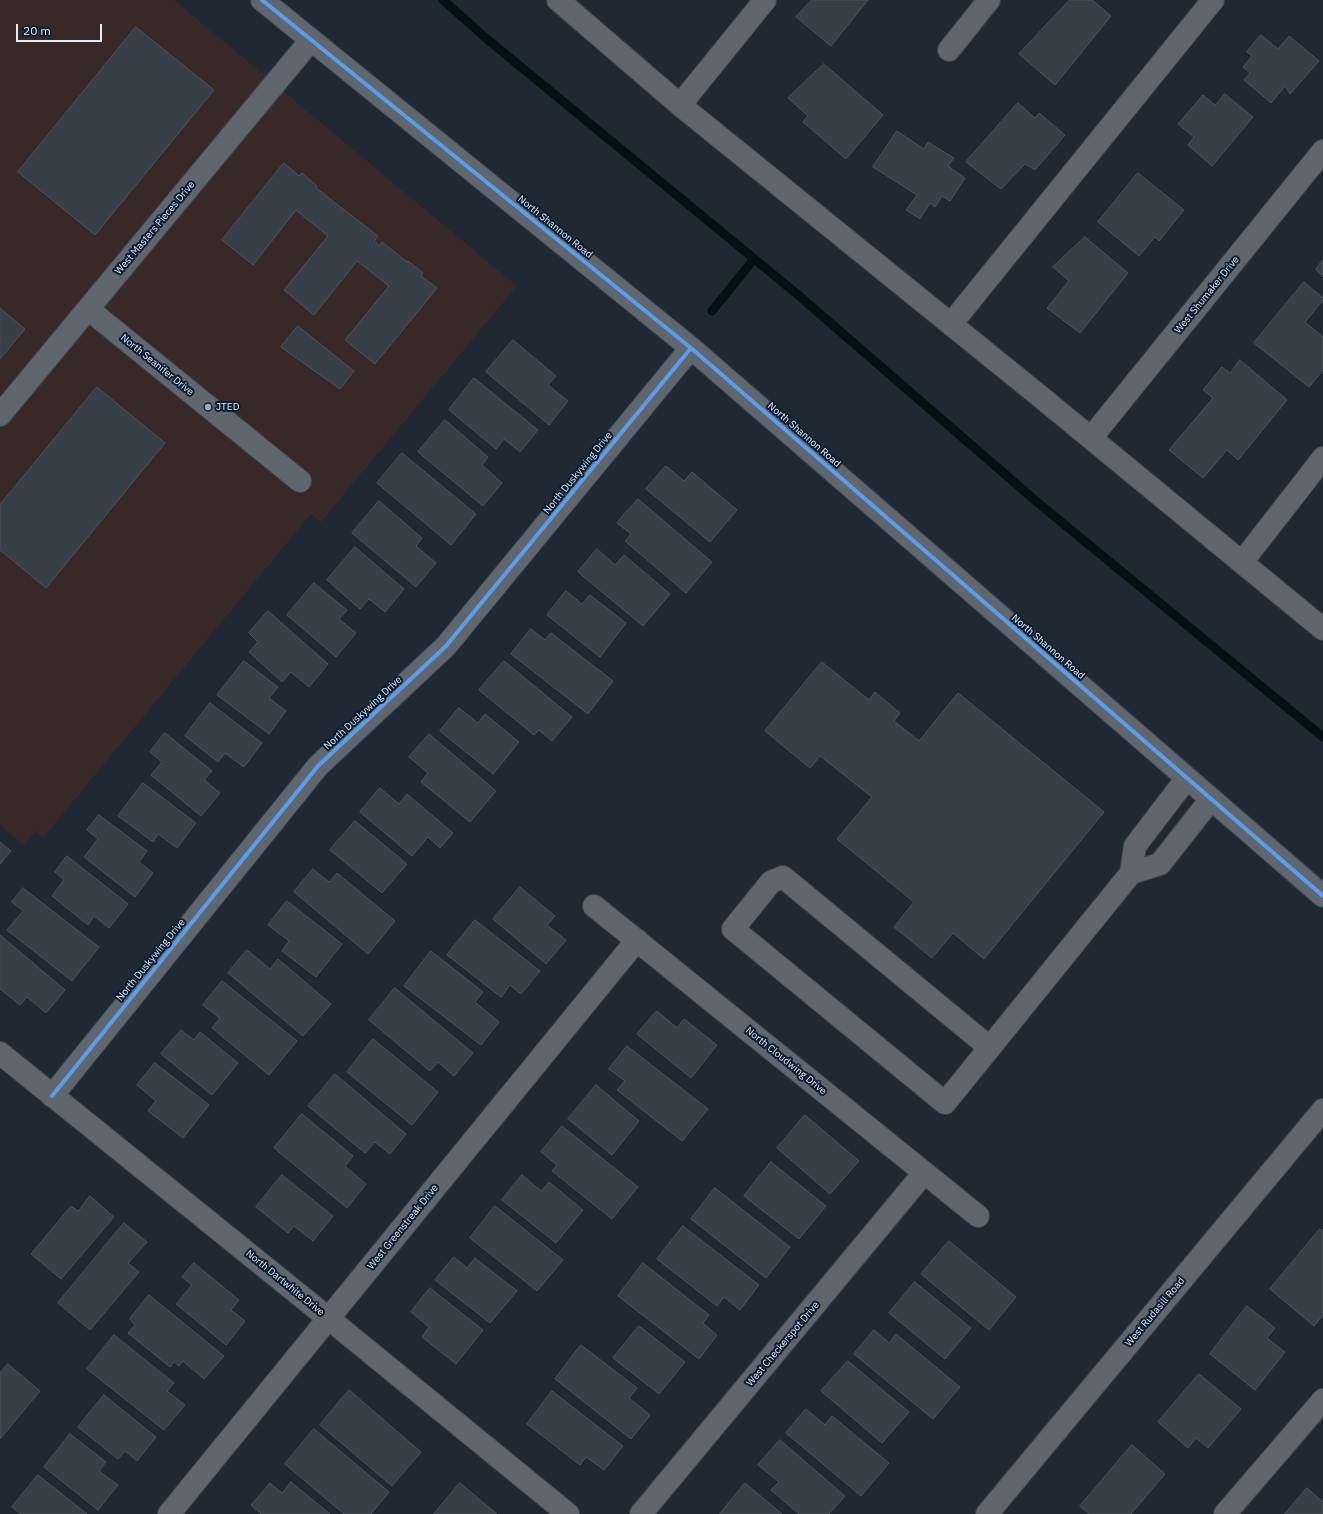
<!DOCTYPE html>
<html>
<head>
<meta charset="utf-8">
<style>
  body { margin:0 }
  #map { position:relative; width:1323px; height:1514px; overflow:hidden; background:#1f2933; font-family:"IBM Plex Sans",sans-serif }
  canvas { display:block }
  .scale { position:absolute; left:16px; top:24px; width:86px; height:18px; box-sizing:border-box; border:2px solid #e1ecf9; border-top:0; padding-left:5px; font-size:12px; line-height:14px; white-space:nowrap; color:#e1ecf9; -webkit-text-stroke:3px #0e1e31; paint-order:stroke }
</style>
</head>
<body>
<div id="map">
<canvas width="1323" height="1514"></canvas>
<div class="scale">20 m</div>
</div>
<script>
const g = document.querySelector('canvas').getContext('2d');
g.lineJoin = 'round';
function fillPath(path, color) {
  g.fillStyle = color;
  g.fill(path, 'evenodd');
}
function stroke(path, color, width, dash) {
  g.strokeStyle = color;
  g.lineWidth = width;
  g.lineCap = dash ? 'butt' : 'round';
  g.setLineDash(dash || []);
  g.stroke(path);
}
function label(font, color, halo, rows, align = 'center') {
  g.font = font + ' "IBM Plex Sans",sans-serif';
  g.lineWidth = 4;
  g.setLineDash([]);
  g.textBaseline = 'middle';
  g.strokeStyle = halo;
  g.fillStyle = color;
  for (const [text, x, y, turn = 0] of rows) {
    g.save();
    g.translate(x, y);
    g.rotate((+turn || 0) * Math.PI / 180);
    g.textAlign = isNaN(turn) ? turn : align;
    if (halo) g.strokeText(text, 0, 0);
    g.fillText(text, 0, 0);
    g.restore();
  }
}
const education = new Path2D(`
  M 0,0 L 174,0 L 517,286 L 321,522 L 311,514 L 43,838 L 35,831 L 24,845 L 0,825 Z`);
const stream = new Path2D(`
  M 443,0 L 487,39 L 797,294 L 1037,502 L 1323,737
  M 712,311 L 754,259`);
const building = new Path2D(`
  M 812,0 L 868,0 L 831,46 L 796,17 Z
  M 1070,0 L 1092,0 L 1111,16 L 1055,85 L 1019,54 Z
  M 136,27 L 214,90 L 95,235 L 18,172 Z
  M 1261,35 L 1278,49 L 1289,36 L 1319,61 L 1290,94 L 1285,86 L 1271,103 L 1244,80 L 1250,73 L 1243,67 L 1252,56 L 1247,52 Z
  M 824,64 L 883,115 L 846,159 L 803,122 L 808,116 L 788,98 Z
  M 1225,94 L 1253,117 L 1212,166 L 1188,145 L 1194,137 L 1178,124 L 1203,95 L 1215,105 Z
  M 1018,103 L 1035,118 L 1039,113 L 1065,135 L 1035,170 L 1025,164 L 1001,189 L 966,162 Z
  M 897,131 L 924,149 L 928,142 L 954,158 L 948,166 L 965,178 L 950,201 L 942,196 L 935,207 L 930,203 L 920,219 L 906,210 L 917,195 L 873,167 Z
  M 284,163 L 299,176 L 302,173 L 317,186 L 316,188 L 378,236 L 374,241 L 380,246 L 382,242 L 407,262 L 408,261 L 423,273 L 421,276 L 437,288 L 375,364 L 345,340 L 389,286 L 357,261 L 314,315 L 284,290 L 328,236 L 296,210 L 253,265 L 222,240 Z
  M 1138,173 L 1184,210 L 1159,241 L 1155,237 L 1139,256 L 1098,222 Z
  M 1085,237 L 1128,273 L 1080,333 L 1047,308 L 1069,281 L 1053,267 Z
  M 1323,260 L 1323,277 L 1316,269 Z
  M 1304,282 L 1323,298 L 1323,300 L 1305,322 L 1323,337 L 1323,370 L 1309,387 L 1254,343 Z
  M 0,308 L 25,329 L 0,359 Z
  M 298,326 L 354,371 L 340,389 L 281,347 Z
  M 513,340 L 556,376 L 548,385 L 568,401 L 549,425 L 486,372 Z
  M 1240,360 L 1287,400 L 1238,460 L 1227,450 L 1203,478 L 1169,450 L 1213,398 L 1203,390 L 1222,367 L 1230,373 Z
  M 474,378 L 538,430 L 520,452 L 504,439 L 496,449 L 449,410 Z
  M 97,387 L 165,443 L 46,588 L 0,550 L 0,505 Z
  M 445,420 L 488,457 L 482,465 L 502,483 L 483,506 L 418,452 Z
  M 402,453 L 476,514 L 451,545 L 377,483 Z
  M 666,466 L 684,481 L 692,472 L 737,510 L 710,542 L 646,489 Z
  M 638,499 L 712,562 L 686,593 L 625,541 L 631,534 L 617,523 Z
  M 379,501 L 422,538 L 416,546 L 436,563 L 416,587 L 352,533 Z
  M 355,547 L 404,589 L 385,612 L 369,599 L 360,609 L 327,580 Z
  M 597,549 L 615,565 L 624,555 L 670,594 L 643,626 L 578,572 Z
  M 314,583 L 347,610 L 339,619 L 356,633 L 336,657 L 287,615 Z
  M 566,591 L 582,604 L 590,595 L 626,623 L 600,657 L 547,615 Z
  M 268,611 L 328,664 L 309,687 L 291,672 L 282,682 L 249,652 L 258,642 L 249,633 Z
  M 531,629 L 545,640 L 551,633 L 613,681 L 588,714 L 511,654 Z
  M 244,661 L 278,687 L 269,698 L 286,711 L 269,734 L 217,695 Z
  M 504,661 L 572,717 L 552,741 L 539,730 L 534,735 L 479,690 Z
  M 822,662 L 869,700 L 875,692 L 900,713 L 894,721 L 919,741 L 958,693 L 1104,812 L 984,959 L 953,933 L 932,958 L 894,927 L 914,902 L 837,839 L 872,797 L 820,756 L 810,768 L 765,731 Z
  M 210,703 L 262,743 L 244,767 L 225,753 L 218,762 L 185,736 Z
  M 459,708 L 478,723 L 485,714 L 519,742 L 493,774 L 440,731 Z
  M 165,733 L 212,771 L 204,780 L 220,793 L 201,816 L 151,775 L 162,762 L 150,752 Z
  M 429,734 L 496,791 L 470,822 L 421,782 L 428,773 L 409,757 Z
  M 143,783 L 196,823 L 177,848 L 158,834 L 153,842 L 118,816 Z
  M 380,788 L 399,804 L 407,794 L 453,833 L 440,848 L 428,837 L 412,856 L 360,812 Z
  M 99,815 L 147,851 L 139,862 L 153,873 L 135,897 L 84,857 L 98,839 L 87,830 Z
  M 355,821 L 407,864 L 382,893 L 330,850 Z
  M 0,842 L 11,851 L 0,864 Z
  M 67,856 L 128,904 L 109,928 L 94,916 L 88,925 L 52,896 L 64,880 L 55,872 Z
  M 313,869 L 329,882 L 337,873 L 395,921 L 368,954 L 294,892 Z
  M 520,887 L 555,916 L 547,925 L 566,940 L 546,964 L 493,919 Z
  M 23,888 L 99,947 L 72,981 L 7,930 L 23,911 L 12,902 Z
  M 287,901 L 342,944 L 316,977 L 282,951 L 289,941 L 268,925 Z
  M 475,920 L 540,971 L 521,994 L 510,985 L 501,997 L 447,955 Z
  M 0,935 L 65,990 L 46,1013 L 27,997 L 20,1005 L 0,989 Z
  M 247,950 L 270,969 L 278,959 L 331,1004 L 303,1036 L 228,973 Z
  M 431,951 L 483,992 L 475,1002 L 499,1022 L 481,1045 L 404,986 Z
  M 222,981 L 297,1041 L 269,1075 L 212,1028 L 220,1018 L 203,1005 Z
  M 395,988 L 473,1053 L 454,1076 L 438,1062 L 430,1071 L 369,1020 Z
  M 657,1011 L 677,1028 L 684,1019 L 717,1045 L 691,1078 L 637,1034 Z
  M 181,1030 L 194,1040 L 200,1032 L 238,1063 L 212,1095 L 161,1054 Z
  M 373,1039 L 438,1092 L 412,1125 L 347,1072 Z
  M 627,1046 L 708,1109 L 682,1141 L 617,1090 L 625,1081 L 609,1069 Z
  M 155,1063 L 209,1105 L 183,1138 L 148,1111 L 156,1101 L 137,1085 Z
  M 335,1074 L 406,1134 L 390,1154 L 375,1142 L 365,1153 L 308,1106 Z
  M 596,1085 L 639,1121 L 612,1155 L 568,1119 Z
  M 302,1114 L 353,1156 L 345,1166 L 366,1184 L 347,1208 L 274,1148 Z
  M 805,1115 L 859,1161 L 830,1194 L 777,1148 Z
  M 562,1126 L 638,1187 L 612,1219 L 552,1171 L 557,1165 L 541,1152 Z
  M 771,1162 L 826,1206 L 799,1239 L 744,1196 Z
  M 282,1175 L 333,1216 L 313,1241 L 294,1226 L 288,1233 L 256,1207 Z
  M 522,1175 L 541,1191 L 549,1182 L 583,1210 L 556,1243 L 502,1200 Z
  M 715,1188 L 790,1247 L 766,1278 L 691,1219 Z
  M 90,1196 L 114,1217 L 61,1279 L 31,1254 L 71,1206 L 78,1211 Z
  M 495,1206 L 563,1260 L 537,1291 L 470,1238 Z
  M 124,1223 L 147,1242 L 128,1263 L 139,1272 L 90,1330 L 58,1303 Z
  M 683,1226 L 759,1285 L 740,1310 L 724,1297 L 717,1306 L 657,1259 Z
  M 1320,1229 L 1323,1232 L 1323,1315 L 1314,1326 L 1270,1289 Z
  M 949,1241 L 1016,1297 L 989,1330 L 921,1274 Z
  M 454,1257 L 467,1268 L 475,1258 L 517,1291 L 490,1323 L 435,1280 Z
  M 194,1263 L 239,1300 L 231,1310 L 245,1321 L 226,1345 L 176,1304 L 192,1285 L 182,1277 Z
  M 643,1263 L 709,1315 L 703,1323 L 717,1335 L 699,1359 L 618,1296 Z
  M 915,1282 L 971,1328 L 945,1359 L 889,1313 Z
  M 430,1288 L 483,1330 L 456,1364 L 422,1337 L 429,1327 L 411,1312 Z
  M 149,1295 L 224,1356 L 204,1379 L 183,1361 L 179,1366 L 174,1362 L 170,1367 L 128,1333 L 135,1325 L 130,1319 Z
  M 1247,1306 L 1275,1328 L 1267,1338 L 1285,1352 L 1255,1390 L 1210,1354 Z
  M 639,1326 L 685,1362 L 659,1394 L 613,1358 Z
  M 874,1330 L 889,1343 L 896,1334 L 960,1387 L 933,1419 L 854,1354 Z
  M 114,1335 L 174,1383 L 167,1391 L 185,1405 L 164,1430 L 87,1369 Z
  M 581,1345 L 637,1388 L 629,1398 L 650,1415 L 631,1439 L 555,1379 Z
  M 848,1361 L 909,1412 L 882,1443 L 821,1391 Z
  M 8,1364 L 40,1391 L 0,1439 L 0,1373 Z
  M 1199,1374 L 1241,1409 L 1208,1448 L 1196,1438 L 1188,1448 L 1158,1422 Z
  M 349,1390 L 421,1452 L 392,1486 L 320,1425 Z
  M 552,1391 L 623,1446 L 604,1470 L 586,1457 L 580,1465 L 527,1424 Z
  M 104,1395 L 156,1437 L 137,1461 L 125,1451 L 118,1459 L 78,1427 Z
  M 806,1409 L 825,1425 L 832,1416 L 889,1463 L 861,1496 L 786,1433 Z
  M 314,1429 L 389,1492 L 371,1514 L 344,1514 L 285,1464 Z
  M 70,1434 L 106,1462 L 99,1471 L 118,1485 L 98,1510 L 44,1467 Z
  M 780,1440 L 845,1496 L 829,1514 L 799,1514 L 771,1490 L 779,1482 L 758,1465 Z
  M 1132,1445 L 1165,1474 L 1131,1514 L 1089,1514 L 1080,1506 Z
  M 38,1475 L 87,1514 L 21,1514 L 12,1507 Z
  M 291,1482 L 330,1514 L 261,1514 L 251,1505 L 270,1483 L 282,1493 Z
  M 460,1483 L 497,1514 L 434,1514 Z
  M 745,1483 L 782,1514 L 720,1514 Z
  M 1307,1488 L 1323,1502 L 1323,1514 L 1285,1514 Z`);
const minor = new Path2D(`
  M 262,0 L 691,348 L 1323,896
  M 558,0 L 680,105 L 1036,393 L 1323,629
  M 949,50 L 989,0
  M 680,105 L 765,0
  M 88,309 L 300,481
  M 951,324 L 1213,0
  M 0,415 L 311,40
  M 1091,438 L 1323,151
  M 1242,562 L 1323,458
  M 1187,778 L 1135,846 L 1131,873 L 1160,864 L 1211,799
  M 594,906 L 978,1216
  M 989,1047 L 783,877 L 771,882 L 733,929 L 945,1103 L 1131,873
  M 0,1053 L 328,1318 L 568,1514
  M 52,1096 L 318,766 L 446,646 L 691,348
  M 169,1514 L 637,940
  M 641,1514 L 924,1173
  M 987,1514 L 1323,1110
  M 1225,1514 L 1323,1400`);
const cycleway = new Path2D(`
  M 262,0 L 691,348 L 1323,896
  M 52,1096 L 318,766 L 446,646 L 691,348`);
const markers = [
  [208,407,4,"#9da8b4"]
];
const streetNames = [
  ["North Shannon Road",555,227,39],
  ["West Masters Pieces Drive",155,228,-50],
  ["West Shumaker Drive",1207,295,-51],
  ["North Seanifer Drive",157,365,39],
  ["North Shannon Road",804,435,41],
  ["North Duskywing Drive",578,473,-51],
  ["North Shannon Road",1048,647,41],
  ["North Duskywing Drive",363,713,-43],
  ["North Duskywing Drive",151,960,-51],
  ["North Cloudwing Drive",786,1061,39],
  ["West Greenstreak Drive",403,1227,-51],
  ["North Dartwhite Drive",285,1283,39],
  ["West Rudasill Road",1155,1312,-50],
  ["West Checkerspot Drive",783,1344,-50]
];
const poiNames = [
  ["JTED",216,407]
];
fillPath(education, '#382827');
stroke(stream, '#031114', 9);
fillPath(building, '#373f48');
stroke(building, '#4c545d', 1);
stroke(minor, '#3e464f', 24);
stroke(minor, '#5f666e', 22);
stroke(cycleway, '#5a9eea', 4);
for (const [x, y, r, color] of markers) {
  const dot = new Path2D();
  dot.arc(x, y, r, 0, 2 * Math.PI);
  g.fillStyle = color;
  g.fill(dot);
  stroke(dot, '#0e1e31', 1.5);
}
label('10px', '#e1ecf9', '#0e1e31', streetNames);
label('10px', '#e1ecf9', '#0e1e31', poiNames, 'left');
</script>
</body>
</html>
